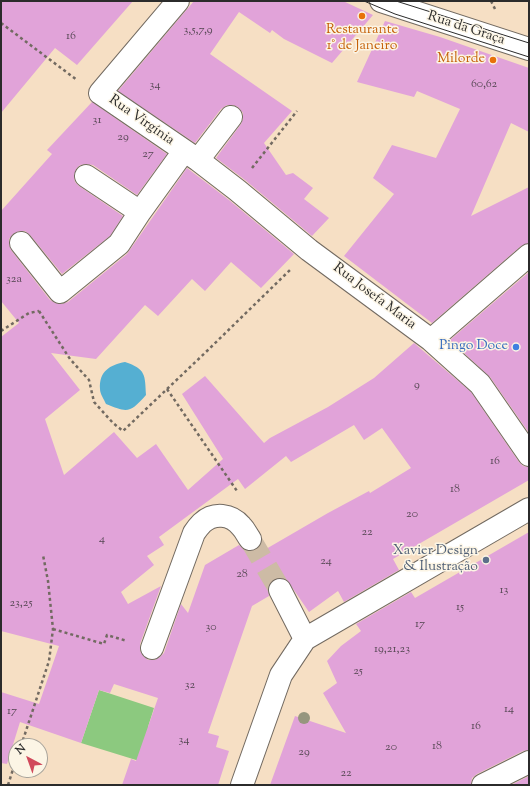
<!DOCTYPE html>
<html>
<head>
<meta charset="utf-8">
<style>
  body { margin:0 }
  #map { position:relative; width:530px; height:786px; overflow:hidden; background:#f6dfc4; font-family:"Sorts Mill Goudy",serif }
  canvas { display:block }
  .frame { position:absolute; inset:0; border:2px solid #2b2b2b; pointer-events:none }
  .north { position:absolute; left:8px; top:738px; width:40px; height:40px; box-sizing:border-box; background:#fcf5e5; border:1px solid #a8a49b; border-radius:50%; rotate:319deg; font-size:11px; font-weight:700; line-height:16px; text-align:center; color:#2b2b2b }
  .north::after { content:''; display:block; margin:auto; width:14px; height:18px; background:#d1495b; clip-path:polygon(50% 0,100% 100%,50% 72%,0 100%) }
</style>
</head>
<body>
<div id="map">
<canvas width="530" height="786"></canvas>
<div class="frame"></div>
<div class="north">N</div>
</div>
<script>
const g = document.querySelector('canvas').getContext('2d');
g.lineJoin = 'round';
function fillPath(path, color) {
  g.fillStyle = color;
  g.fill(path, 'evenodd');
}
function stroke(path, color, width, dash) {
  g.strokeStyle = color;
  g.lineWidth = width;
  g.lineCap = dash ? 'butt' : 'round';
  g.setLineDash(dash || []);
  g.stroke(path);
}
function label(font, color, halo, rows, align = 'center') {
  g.font = font + ' "Sorts Mill Goudy",serif';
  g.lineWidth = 3;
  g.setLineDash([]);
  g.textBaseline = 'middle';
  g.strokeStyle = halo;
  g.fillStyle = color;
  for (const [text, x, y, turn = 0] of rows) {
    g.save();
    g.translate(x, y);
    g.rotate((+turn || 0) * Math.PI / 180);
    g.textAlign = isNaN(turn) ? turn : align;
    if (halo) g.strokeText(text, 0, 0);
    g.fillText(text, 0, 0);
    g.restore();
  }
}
const green = new Path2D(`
  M 99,690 L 154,708 L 148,727 L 149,764 L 81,743 Z`);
const water = new Path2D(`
  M 125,362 C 146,369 145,375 146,395 C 130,413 128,413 106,404 C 104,399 100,394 100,389 C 99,371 110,365 125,362 Z`);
const building = new Path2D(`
  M 1,1 L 133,1 L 77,65 L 55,48 L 1,113 Z
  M 194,1 L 343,1 L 373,15 L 332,63 L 284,39 L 272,30 L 270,33 L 239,12 L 210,54 L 292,111 L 264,143 L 286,175 L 293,173 L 313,188 L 304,199 L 329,218 L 312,236 L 245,180 L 216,158 L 241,124 L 243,119 L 243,113 L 238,107 L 233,105 L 227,105 L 221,109 L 195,143 L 118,91 Z
  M 385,21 L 440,37 L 529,68 L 529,132 L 511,123 L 471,216 L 529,187 L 529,243 L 521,246 L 432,323 L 344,256 L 394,194 L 373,178 L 392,145 L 436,158 L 460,109 L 417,91 L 414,97 L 357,82 Z
  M 92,102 L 167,154 L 137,195 L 93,165 L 86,164 L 80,165 L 76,169 L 74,176 L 75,182 L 79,186 L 123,216 L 110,236 L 62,274 L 30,235 L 25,231 L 20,231 L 13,234 L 9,239 L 9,244 L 11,250 L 50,300 L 55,303 L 62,304 L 68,302 L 127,254 L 187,168 L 229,200 L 294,254 L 261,288 L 231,262 L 205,291 L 192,279 L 158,316 L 145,305 L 96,359 L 51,353 L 80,390 L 45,419 L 64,475 L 114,432 L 137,458 L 156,444 L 188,490 L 223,459 L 182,394 L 205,376 L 264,443 L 270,438 L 328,407 L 374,378 L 414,343 L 471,392 L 519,462 L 523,466 L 529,467 L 529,480 L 393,559 L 399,570 L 344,602 L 338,591 L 309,612 L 287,580 L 280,578 L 275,579 L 270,583 L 268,590 L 269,596 L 252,606 L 208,733 L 219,736 L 216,747 L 229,751 L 218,785 L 122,785 L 131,759 L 136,761 L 158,698 L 114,684 L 110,693 L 99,690 L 81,743 L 20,722 L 7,764 L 1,763 L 1,692 L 39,704 L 59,646 L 1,631 L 1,337 L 19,323 L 1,301 L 1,211 L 52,154 L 47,150 ZM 354,425 L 364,440 L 382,428 L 411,468 L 370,493 L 369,491 L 328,513 L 266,549 L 262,542 L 257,549 L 251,551 L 244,550 L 239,545 L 205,565 L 188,613 L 181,604 L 164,653 L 160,657 L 155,660 L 148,660 L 143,656 L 140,651 L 140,644 L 161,586 L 128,604 L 121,592 L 154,565 L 147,556 L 164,545 L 159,537 L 238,479 L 245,489 L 286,456 L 291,462 Z
  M 529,272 L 529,433 L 490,377 L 450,340 Z
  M 529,532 L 529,750 L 523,751 L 477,774 L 472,778 L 471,785 L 270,785 L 295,716 L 346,733 L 323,693 L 337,683 L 327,661 L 341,646 L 361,631 L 356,624 L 411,592 L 415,598 Z
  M 529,776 L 529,785 L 511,785 Z`);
const streetTunnel = new Path2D(`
  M 250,539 L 280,590`);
const path = new Path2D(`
  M 491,1 L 495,9
  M 1,23 L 77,80
  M 252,168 L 297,111
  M 39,311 L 70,359 L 89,380 L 94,402 L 113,423 L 123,431 L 208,350 L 291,269
  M 1,331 L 29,313 L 39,311
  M 167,389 L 237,491
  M 53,629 L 104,644 L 107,635 L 127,641
  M 21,746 L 49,661 L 53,629 L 48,581 L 43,555
  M 8,785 L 16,760`);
const street = new Path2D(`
  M 178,1 L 100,93 L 198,160 L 231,117
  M 381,1 L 529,49
  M 198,160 L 237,190 L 309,250 L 431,340 L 480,384 L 529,455
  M 86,176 L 140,212
  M 21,243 L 60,292 L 119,244 L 140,212 L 184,151
  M 431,340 L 529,255
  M 280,590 L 305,639
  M 152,648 L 194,533 C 196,530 199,526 202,523 C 214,512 231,514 241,526 C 245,530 247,535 250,539
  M 242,785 L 281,675 L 305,639 L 529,509
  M 483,785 L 529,762`);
const tram = new Path2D(`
  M 364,1 L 395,14 L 529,57
  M 396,1 L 529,43`);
const trees = [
  [304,718]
];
const markers = [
  [362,16,4,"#e8710a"],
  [493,60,4,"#e8710a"],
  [516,347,4,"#3f7fe0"],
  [486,560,4,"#5c6f8a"]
];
const numberNames = [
  ["3,5,7,9",198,31],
  ["16",71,37],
  ["60,62",484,85],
  ["34",155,86],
  ["31",97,121],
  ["29",123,138],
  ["27",148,155],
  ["32a",14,280],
  ["9",417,386],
  ["16",495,462],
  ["18",455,490],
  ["20",412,515],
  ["22",367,533],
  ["4",102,540],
  ["24",326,562],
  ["28",242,575],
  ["13",504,591],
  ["23,25",21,604],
  ["15",460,608],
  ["17",420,625],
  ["30",211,628],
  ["19,21,23",392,650],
  ["25",358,672],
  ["32",190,686],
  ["14",509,710],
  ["17",12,712],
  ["16",476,727],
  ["34",184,741],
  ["18",437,747],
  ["20",391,748],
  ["29",304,753],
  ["22",346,774]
];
const streetNames = [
  ["Rua da Graça",466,29,18],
  ["Rua Virgínia",141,121,35],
  ["Rua Josefa Maria",374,297,37]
];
const foodNames = [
  ["Restaurante",362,31],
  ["1° de Janeiro",362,47],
  ["Milorde",485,60,"right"]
];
const shopNames = [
  ["Pingo Doce",508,347]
];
const serviceNames = [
  ["Xavier Design",478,552],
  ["& Ilustração",478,568]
];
fillPath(green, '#8cc97f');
fillPath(water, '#55afd2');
fillPath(building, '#e1a3d9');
stroke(streetTunnel, '#cdbba5', 22, [22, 11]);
stroke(street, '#726a61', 24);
stroke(path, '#726a61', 2.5, [3, 3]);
stroke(street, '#fff', 22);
stroke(tram, '#2b2b2b', 1);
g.fillStyle = '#96967e';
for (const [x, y] of trees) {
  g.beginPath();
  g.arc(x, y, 6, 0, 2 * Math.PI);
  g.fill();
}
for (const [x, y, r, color] of markers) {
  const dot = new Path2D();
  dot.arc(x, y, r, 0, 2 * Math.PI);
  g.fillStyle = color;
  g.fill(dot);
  stroke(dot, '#fcf5e5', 1.5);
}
label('12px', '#584956', null, numberNames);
label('14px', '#2b2b2b', '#fcf5e5', streetNames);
label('14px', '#c56008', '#fcf5e5', foodNames);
label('14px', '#366cbe', '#fcf5e5', shopNames, 'right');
label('14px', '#4e5e75', '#fcf5e5', serviceNames, 'right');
</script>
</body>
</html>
